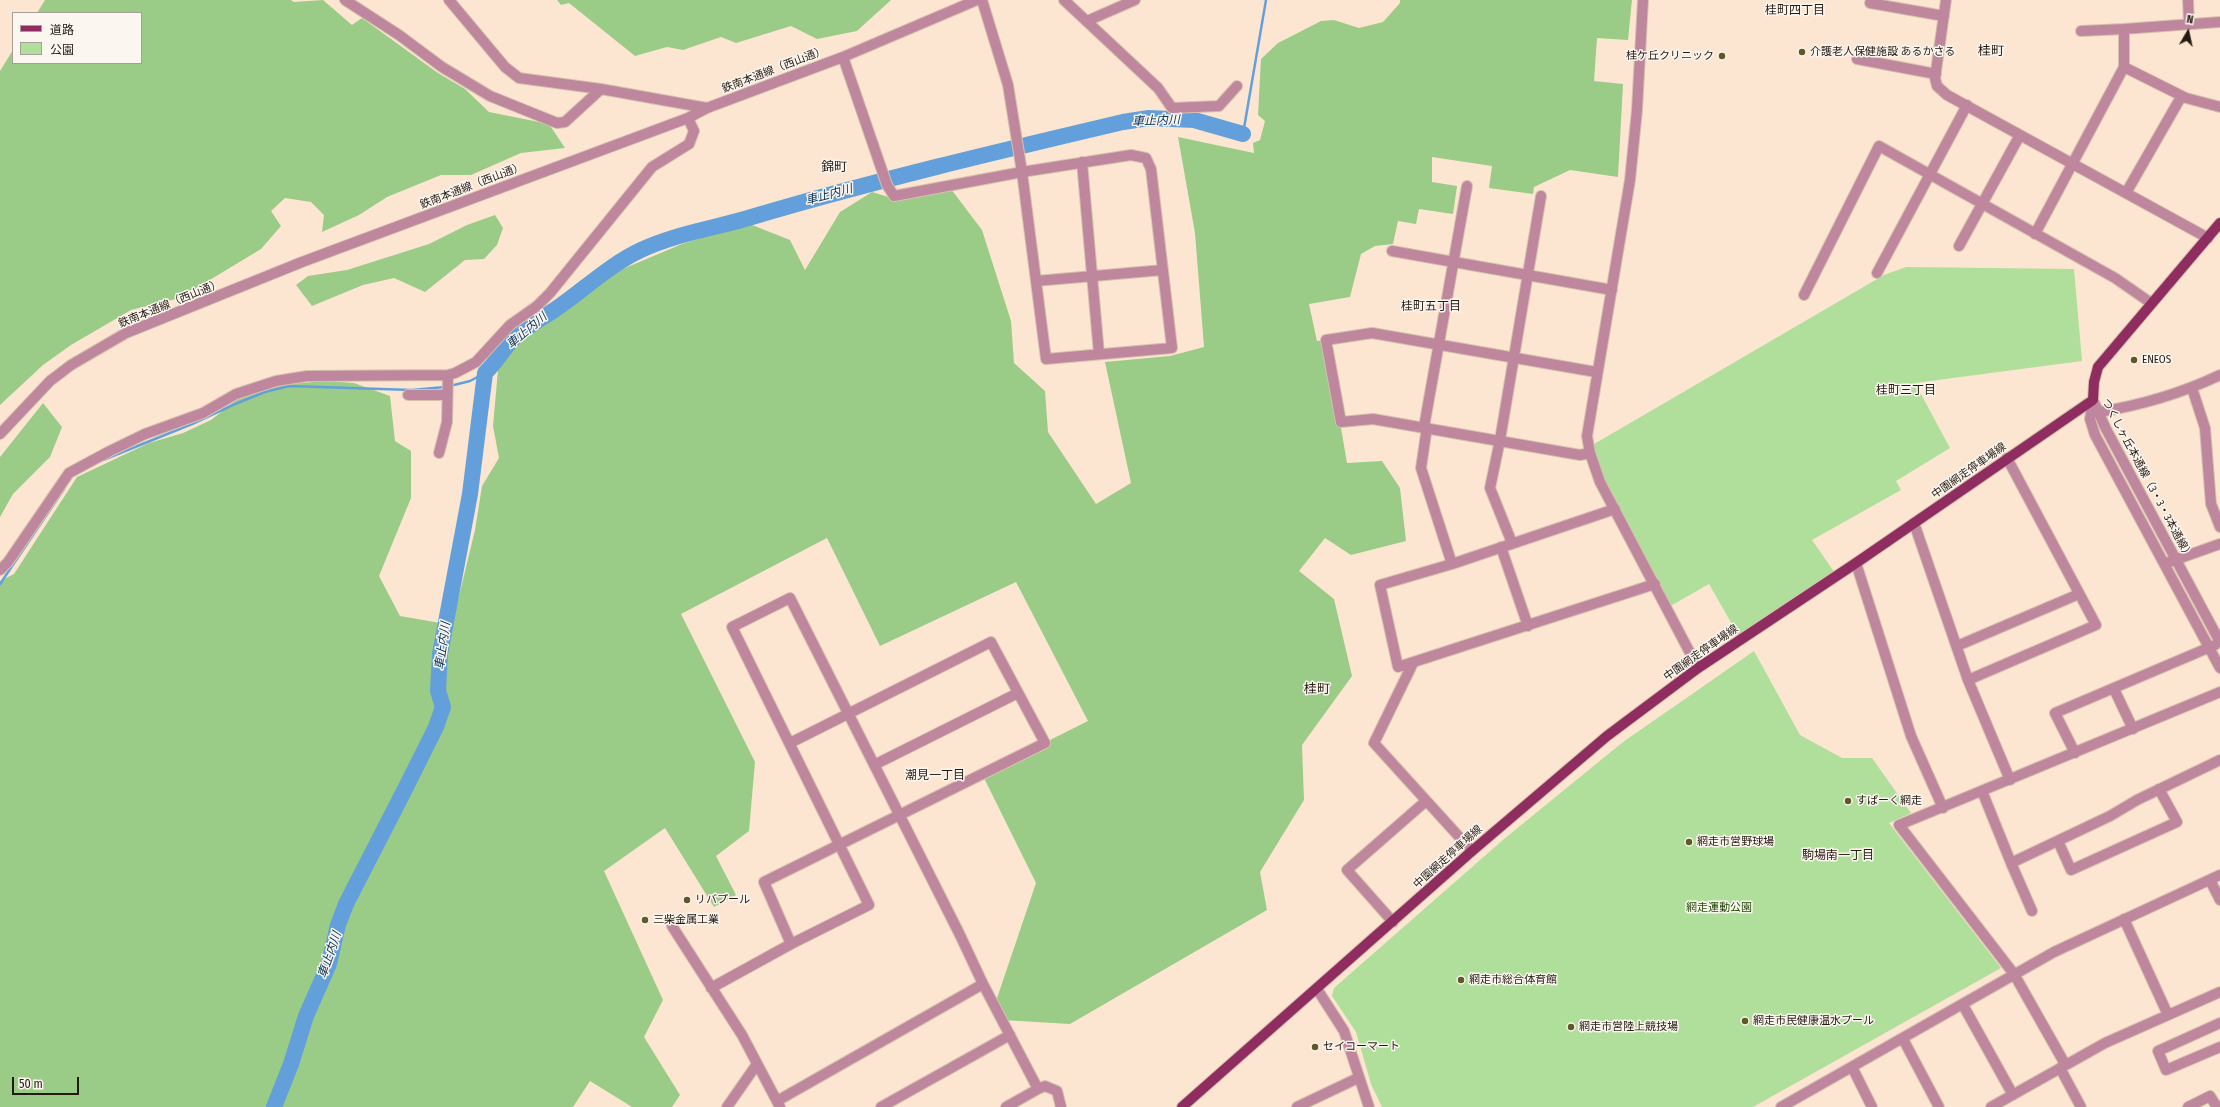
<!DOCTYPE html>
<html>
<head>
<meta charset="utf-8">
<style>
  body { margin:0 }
  #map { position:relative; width:2220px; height:1107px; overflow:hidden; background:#fde6d1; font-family:"Fira Sans Condensed","Noto Sans JP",sans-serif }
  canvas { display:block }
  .legend { position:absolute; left:12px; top:12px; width:130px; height:52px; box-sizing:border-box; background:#fcf6f1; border:1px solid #a69e97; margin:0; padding:5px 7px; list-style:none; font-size:12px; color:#241a10 }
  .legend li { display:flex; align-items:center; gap:8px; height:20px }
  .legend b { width:20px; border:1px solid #a69e97 }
  .north { position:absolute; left:2168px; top:12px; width:40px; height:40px; -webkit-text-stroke:3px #fcf6f1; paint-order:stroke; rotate:9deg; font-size:11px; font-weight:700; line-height:16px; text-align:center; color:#241a10 }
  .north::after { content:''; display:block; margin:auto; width:14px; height:18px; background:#241a10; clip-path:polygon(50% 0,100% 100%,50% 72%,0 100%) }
  .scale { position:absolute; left:12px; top:1077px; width:67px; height:18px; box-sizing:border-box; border:2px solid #241a10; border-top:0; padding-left:5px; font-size:12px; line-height:14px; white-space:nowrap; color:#241a10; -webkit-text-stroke:3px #fcf6f1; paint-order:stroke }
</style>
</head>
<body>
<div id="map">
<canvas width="2220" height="1107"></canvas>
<ul class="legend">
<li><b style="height:5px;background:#8f2d60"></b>道路</li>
<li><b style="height:11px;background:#afdf9b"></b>公園</li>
</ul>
<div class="north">N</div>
<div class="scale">50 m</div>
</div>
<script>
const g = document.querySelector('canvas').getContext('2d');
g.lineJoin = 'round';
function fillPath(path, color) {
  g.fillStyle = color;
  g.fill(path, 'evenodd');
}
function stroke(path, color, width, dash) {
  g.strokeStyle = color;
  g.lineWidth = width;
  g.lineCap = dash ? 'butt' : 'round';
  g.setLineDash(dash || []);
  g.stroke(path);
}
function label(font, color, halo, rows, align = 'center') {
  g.font = font + ' "Fira Sans Condensed","Noto Sans JP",sans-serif';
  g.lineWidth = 3;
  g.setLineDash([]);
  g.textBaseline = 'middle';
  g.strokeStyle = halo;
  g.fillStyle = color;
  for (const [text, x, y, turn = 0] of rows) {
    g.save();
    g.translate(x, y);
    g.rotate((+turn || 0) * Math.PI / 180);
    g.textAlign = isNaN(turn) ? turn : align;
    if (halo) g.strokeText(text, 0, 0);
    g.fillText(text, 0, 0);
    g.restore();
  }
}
const green = new Path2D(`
  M 1906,267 L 2074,269 L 2082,361 L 1915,383 L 1950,448 L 1896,481 L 1901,490 L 1812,540 L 1837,576 L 1741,640 L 1709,584 L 1667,608 L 1615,509 L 1589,447 L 1884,275 Z
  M 1754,651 L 1800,735 L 1842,758 L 1872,758 L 1911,813 L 1889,823 L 2001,968 L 1753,1107 L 1382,1107 L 1371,1084 L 1356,1032 L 1332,996 L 1334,988 L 1504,839 L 1623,742 Z`);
const forest = new Path2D(`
  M 45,0 L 291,0 L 294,2 L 323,0 L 352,25 L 362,18 L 438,73 L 465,89 L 489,112 L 549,124 L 565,148 L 521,153 L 471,175 L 441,175 L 387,197 L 359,215 L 322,232 L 324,215 L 311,202 L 285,198 L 271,211 L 281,226 L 261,249 L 180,298 L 131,310 L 71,345 L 43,365 L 0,405 L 0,71 L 13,50 L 13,63 L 141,63 L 141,13 L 37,13 Z
  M 557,0 L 891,0 L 857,31 L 817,39 L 791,26 L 736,43 L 721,37 L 683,50 L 667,47 L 635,56 L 569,3 L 561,5 Z
  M 1400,0 L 1632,0 L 1628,40 L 1597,38 L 1594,81 L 1623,84 L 1618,177 L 1570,170 L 1534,187 L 1533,194 L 1489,188 L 1492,166 L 1432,157 L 1432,182 L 1457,186 L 1453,214 L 1419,209 L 1416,224 L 1398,221 L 1393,244 L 1375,246 L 1361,254 L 1350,297 L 1309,304 L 1317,341 L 1326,340 L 1347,463 L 1382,461 L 1400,488 L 1406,541 L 1351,555 L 1325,538 L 1299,571 L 1334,599 L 1352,676 L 1302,745 L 1304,800 L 1260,872 L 1267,910 L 1070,1024 L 1002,1020 L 994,1007 L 1036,883 L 982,774 L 1088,721 L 1016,582 L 880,646 L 827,538 L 681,614 L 755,762 L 749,831 L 716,856 L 736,895 L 714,907 L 665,828 L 604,871 L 663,1000 L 644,1037 L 680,1095 L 672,1107 L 632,1107 L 590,1081 L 573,1107 L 0,1107 L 0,581 L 14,574 L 77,477 L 149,443 L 183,433 L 211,420 L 238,399 L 276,385 L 325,381 L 354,383 L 390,396 L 395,441 L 411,451 L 411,498 L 379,576 L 400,616 L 452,625 L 475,530 L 482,486 L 499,458 L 493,426 L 498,370 L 511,347 L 527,332 L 564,311 L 618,271 L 682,244 L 747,223 L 790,240 L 805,270 L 840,212 L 872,192 L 895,199 L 951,189 L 982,230 L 1011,321 L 1014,363 L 1045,391 L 1048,432 L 1096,504 L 1131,483 L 1105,362 L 1170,356 L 1204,347 L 1195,233 L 1178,137 L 1254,153 L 1253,143 L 1260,140 L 1265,121 L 1258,115 L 1261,59 L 1278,43 L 1321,21 L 1334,20 L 1359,28 L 1383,22 L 1400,3 Z
  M 495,215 L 503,228 L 497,245 L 484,259 L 465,260 L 425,292 L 394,278 L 363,285 L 312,306 L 296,285 L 308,276 L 347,270 L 429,244 L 467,225 Z
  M 43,403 L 62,427 L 50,457 L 13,494 L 0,517 L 0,457 Z`);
const stream = new Path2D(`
  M 1243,134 L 1266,0
  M 450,386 L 470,381 L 485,373
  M 103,460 L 192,424 L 235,404 L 265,392 L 289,386 L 412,390 L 445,387
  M 0,584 L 64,489`);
const river = new Path2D(`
  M 274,1107 L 291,1064 L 306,1016 L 329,964 L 338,925 L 346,904 L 403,793 L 436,727 L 443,707 L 438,691 L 440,654 L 470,494 L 485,373 C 496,363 503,349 514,338 C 528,325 545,317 560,306 C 587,287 611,264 641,250 C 677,233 717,228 755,216 C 877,180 1000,151 1123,122 L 1149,118 L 1194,120 L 1243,134`);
const minor = new Path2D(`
  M 345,0 L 399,35 L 442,67 L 490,96 L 557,123 L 565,122 L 601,89 L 519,78 L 505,67 L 449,0
  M 1064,0 L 1158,88 L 1172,108 L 1219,106 L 1237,86
  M 1643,0 L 1637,110 L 1630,180 L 1587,436 L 1590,453 L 1600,482 L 1698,668
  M 1946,0 L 1935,78 L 1937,86 L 1947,95 L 2208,238
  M 2188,0 L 2189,23
  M 1870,3 L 1944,16
  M 1087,21 L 1135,0
  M 2081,31 L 2124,29
  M 843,57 L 887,185 L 894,196 L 1022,172 L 1008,85 L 982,0
  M 1857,59 L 1936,74
  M 2124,67 L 2186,98 L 2220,107
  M 601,89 L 707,108
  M 1131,155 L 1146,158 L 1151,169 L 1172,348 L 1046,359 L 1022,172 Z
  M 1082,162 L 1099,354
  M 2126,193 L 2181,97
  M 2035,234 L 2124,67 L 2124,29 L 2220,22
  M 1959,246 L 2020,135
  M 1392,251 L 1612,290
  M 1877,273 L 1967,105
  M 1036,281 L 1163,270
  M 1804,295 L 1879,146 L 2115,278 L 2151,303
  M 2192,388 L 2205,428 L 2211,504 L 2220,527
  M 408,395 L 447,395
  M 2093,400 L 2090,419 L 2095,435 L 2220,668
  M 2093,400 L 2106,429 L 2220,642
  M 2099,412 C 2142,405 2180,394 2220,375
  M 1424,427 L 1467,186
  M 1427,427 L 1421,468 L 1452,564
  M 0,434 L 50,381 L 71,365 L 126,333 L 302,262 L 688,118 L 707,108 L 843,57 L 977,0
  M 439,453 L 447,422 L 448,375
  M 1590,453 L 1580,455 L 1373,419 L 1341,422 L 1326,340 L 1372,333 L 1596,372
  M 1615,509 L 1452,564 L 1380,585 L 1398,667 L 1655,584
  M 1914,523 L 1968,680 L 2010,780
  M 1512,543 L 1490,488 L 1500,440 L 1541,196
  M 1501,547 L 1528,626
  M 2169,562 L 2220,544
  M 1856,563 L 1911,736 L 1943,808
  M 0,570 L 8,562 L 69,473 L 108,452 L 145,434 L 203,413 L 236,394 L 276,381 L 307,376 L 448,375 L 455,373 L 476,362 L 510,325 L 537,306 L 550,293 L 652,167 L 689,144 L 694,131 L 688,118
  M 1957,646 L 2079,594
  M 1413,663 L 1374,743 L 1472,851
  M 1968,680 L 2096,625 L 2007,458
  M 2114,689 L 2133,729
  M 790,743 L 991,642 L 1045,743 L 764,882 L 791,944
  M 2075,753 L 2055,713 L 2215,645
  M 874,765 L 1018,693
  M 1982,791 L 2011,863 L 2110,816 L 2137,800 L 2220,760
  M 2058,841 L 2071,870 L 2177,822 L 2159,789
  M 2011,863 L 2032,911
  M 2210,880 L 2220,900
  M 2124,919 L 2168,1015
  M 1393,922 L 1347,870 L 1426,801
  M 672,926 L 742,1035 L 780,1107
  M 711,988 L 791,944 L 869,905 L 732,627 L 790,598 L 960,935 L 983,984 L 1038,1089 L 1045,1086 L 1057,1091 L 1061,1107
  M 1317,989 L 1344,1031 L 1369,1107
  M 1963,1005 L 2013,1095
  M 2220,1023 L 2158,1051 L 2166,1070 L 2220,1047
  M 1903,1039 L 1939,1107
  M 2065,1064 L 2014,974 L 1899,825 L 2220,692
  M 1852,1067 L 1872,1107
  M 2060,1068 L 2081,1107
  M 777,1101 L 983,984
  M 727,1107 L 757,1064
  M 881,1107 L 1010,1035
  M 1006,1107 L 1038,1089
  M 1297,1107 L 1358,1078
  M 1781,1107 L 2054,952 L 2220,875
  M 1991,1107 L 2105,1043 L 2220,992
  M 2188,1107 L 2210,1096 L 2217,1107`);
const major = new Path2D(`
  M 1182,1107 L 1472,851 L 1607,736 L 1698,668 L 1856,563 L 2093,400 L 2094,382 L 2098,367 L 2220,223`);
const markers = [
  [1802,52,4,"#5f5925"],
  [1722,56,4,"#5f5925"],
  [2134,360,4,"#5f5925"],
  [1848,801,4,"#5f5925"],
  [1689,842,4,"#5f5925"],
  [687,900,4,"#5f5925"],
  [645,920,4,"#5f5925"],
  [1461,980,4,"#5f5925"],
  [1745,1021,4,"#5f5925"],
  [1571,1027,4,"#5f5925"],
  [1315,1047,4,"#5f5925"]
];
const poiNames = [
  ["介護老人保健施設 あるかさる",1810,52],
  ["桂ケ丘クリニック",1714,56,"right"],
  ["ENEOS",2142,360],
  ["すぱーく網走",1856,801],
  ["網走市営野球場",1697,842],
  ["リバプール",695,900],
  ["三柴金属工業",653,920],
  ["網走市総合体育館",1469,980],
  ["網走市民健康温水プール",1753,1021],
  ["網走市営陸上競技場",1579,1027],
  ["セイコーマート",1323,1047]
];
const streetNames = [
  ["鉄南本通線（西山通）",774,70,-21],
  ["鉄南本通線（西山通）",472,186,-21],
  ["鉄南本通線（西山通）",170,304,-22],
  ["中園網走停車場線",1969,471,-35],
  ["つくしヶ丘本通線（3・3・3本通線）",2147,479,62],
  ["中園網走停車場線",1701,653,-35],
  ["中園網走停車場線",1448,857,-42]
];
const parkNames = [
  ["網走運動公園",1719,908]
];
const neighbourhoodNames = [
  ["桂町四丁目",1795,11],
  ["桂町五丁目",1431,307],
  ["桂町三丁目",1906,391],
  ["潮見一丁目",935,776],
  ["駒場南一丁目",1838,856]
];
const waterNames = [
  ["車止内川",1156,121,-2],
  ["車止内川",829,195,-15],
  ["車止内川",527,331,-40],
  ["車止内川",443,646,-82],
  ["車止内川",330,955,-71]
];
const quarterNames = [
  ["桂町",1991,51],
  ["錦町",834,167],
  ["桂町",1317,689]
];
fillPath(green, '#afdf9b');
fillPath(forest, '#9bcc87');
stroke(stream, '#63a0db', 2.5);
stroke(river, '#63a0db', 16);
stroke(minor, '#d6c1ae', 12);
stroke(major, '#d6c1ae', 12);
stroke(minor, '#bf879e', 10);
stroke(major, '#8f2d60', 10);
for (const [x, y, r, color] of markers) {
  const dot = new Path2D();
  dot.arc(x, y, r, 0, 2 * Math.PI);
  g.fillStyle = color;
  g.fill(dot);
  stroke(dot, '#fcf6f1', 1.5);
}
label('11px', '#241a10', '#fcf6f1', poiNames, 'left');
label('11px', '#241a10', '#fcf6f1', streetNames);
label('11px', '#1f4c02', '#fcf6f1', parkNames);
label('12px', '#241a10', '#fcf6f1', neighbourhoodNames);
label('italic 12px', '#023258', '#fcf6f1', waterNames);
label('13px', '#241a10', '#fcf6f1', quarterNames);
</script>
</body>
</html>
